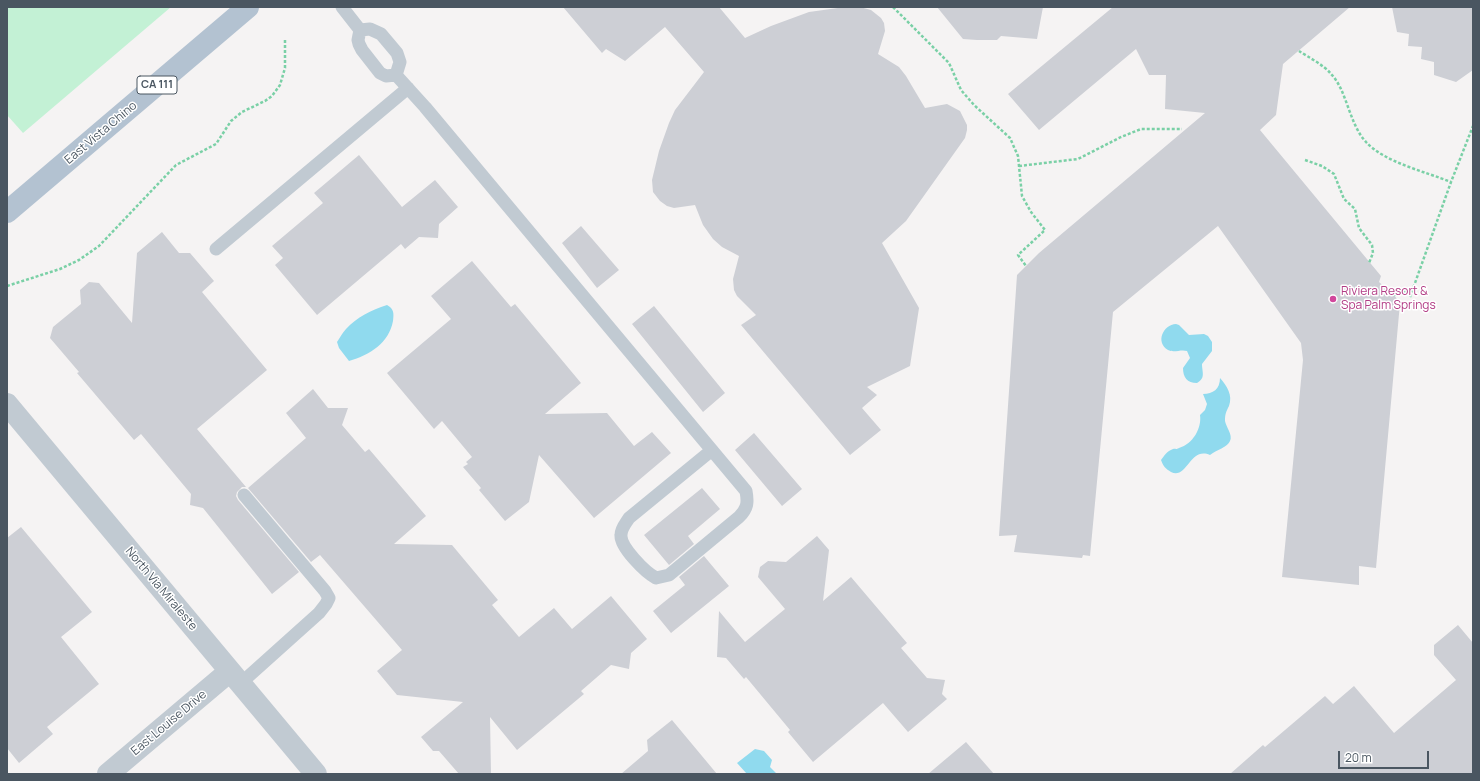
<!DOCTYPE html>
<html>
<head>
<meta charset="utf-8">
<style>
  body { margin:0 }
  #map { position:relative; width:1480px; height:781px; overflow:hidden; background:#f5f3f3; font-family:Manrope,sans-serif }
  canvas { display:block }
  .frame { position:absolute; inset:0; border:8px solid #4a5661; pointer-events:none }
  .scale { position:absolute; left:1338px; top:751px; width:91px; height:18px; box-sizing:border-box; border:2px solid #4a5661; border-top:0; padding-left:5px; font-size:12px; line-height:14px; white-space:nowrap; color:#4a5661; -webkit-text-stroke:3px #fff; paint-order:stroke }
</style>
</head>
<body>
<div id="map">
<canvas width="1480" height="781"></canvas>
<div class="frame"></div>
<div class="scale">20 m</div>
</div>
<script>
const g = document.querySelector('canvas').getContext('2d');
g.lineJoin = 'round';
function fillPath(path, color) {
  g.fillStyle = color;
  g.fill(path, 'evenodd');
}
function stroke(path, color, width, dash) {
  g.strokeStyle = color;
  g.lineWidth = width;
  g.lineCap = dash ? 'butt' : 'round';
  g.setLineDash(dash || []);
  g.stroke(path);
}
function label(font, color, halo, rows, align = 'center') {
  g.font = font + ' Manrope,sans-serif';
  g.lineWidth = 3;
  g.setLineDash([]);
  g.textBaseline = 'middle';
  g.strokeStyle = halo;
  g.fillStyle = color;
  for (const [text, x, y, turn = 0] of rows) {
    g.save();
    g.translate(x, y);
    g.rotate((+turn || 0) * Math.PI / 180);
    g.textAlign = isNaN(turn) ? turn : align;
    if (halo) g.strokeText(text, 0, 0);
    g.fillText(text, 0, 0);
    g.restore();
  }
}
const green = new Path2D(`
  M 7,7 L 171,7 L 23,133 L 7,115 Z`);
const water = new Path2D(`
  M 387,305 C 394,309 394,313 393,321 C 389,343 370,355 349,361 L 339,348 L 337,342 C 340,338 342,333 346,329 C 357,317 371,310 387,305 Z
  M 1176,324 L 1179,325 L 1189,335 L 1204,334 L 1208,336 L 1212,342 L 1212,351 L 1202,364 C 1202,372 1206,378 1197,383 C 1187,383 1183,377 1183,368 L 1190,358 L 1187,351 C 1181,349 1174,353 1168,350 C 1155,342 1163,325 1176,324 Z
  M 1220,378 C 1227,386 1233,395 1229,406 C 1226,412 1225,414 1225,421 C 1226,427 1233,435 1230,441 C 1228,447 1216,450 1210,455 C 1190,446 1187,480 1171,472 C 1166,469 1163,466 1161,460 C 1164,456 1167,451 1173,449 C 1176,448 1175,450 1179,448 C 1193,444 1202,428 1200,415 L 1205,410 L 1207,404 L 1203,394 C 1213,394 1220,389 1220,378 Z
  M 755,749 L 764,751 L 772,760 L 770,767 L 777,774 L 747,774 L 737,763 Z`);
const building = new Path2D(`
  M 563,7 L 719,7 L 745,38 L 771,26 L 809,12 L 845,7 L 860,7 L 871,10 L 881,18 L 884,23 L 885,31 L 878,54 L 899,67 L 906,76 L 925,108 L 947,104 L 960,111 L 967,125 L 967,130 L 965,138 L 906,221 L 882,243 L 919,308 L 910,366 L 867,387 L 877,395 L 862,408 L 881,430 L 850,455 L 741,325 L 756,315 L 737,296 L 734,290 L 733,279 L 739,256 L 722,247 L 713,239 L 703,225 L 695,205 L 674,208 L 667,206 L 660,201 L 653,192 L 652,180 L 659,151 L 669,123 L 675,110 L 704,72 L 665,27 L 625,61 L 606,49 L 602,53 Z
  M 937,7 L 1043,7 L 1037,39 L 1001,36 L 997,40 L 977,40 L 963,39 Z
  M 1113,7 L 1350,7 L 1283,64 L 1276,115 L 1260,130 L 1381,276 L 1379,282 L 1394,295 L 1400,303 L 1376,568 L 1359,566 L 1359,585 L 1282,577 L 1303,360 L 1301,343 L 1218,226 L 1113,312 L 1090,556 L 1083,555 L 1082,558 L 1014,552 L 1017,535 L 999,536 L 1017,275 L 1039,253 L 1205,113 L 1165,109 L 1166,75 L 1149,75 L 1136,49 L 1039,130 L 1008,94 Z
  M 1392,7 L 1473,7 L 1473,70 L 1456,82 L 1434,75 L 1434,62 L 1421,59 L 1422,47 L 1408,46 L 1409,34 L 1397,32 Z
  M 359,155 L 402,207 L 435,180 L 458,207 L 439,224 L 438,238 L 419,237 L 405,249 L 401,244 L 317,315 L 275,265 L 283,258 L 272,246 L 323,203 L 314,193 Z
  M 581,226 L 619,270 L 597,288 L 562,243 Z
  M 162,232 L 179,253 L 190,253 L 214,281 L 202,292 L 267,370 L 197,429 L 246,487 L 242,487 L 237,492 L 236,496 L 238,500 L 299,572 L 272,594 L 203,508 L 190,505 L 191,494 L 141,434 L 134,440 L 77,373 L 79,372 L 50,338 L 53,327 L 81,304 L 80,290 L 89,282 L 99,283 L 132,323 L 137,253 Z
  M 472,261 L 511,307 L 515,304 L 581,383 L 545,414 L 607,413 L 634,446 L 652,432 L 671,453 L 594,518 L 539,455 L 529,502 L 505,521 L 479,490 L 481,488 L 463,467 L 468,464 L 466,462 L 472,457 L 442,421 L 434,429 L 387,373 L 451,319 L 431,296 Z
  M 654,306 L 725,393 L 703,412 L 632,324 Z
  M 313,389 L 328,408 L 348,408 L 342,425 L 365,452 L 369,449 L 426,516 L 394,544 L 452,545 L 498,600 L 492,605 L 519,637 L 554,608 L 572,629 L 611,596 L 647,639 L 631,653 L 629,669 L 611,665 L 581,691 L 584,694 L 517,750 L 490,717 L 491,774 L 459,774 L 439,751 L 433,751 L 421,737 L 463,702 L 397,695 L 377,671 L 402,650 L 320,555 L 311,562 L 248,488 L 306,438 L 286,413 Z
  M 754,433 L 802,489 L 782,506 L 735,450 Z
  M 702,488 L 720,509 L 688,536 L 694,544 L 669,565 L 644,535 Z
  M 21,527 L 92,612 L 61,637 L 99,684 L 47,727 L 53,734 L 19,763 L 7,748 L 7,538 Z
  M 817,536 L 829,550 L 823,601 L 851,577 L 907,643 L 901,648 L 927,678 L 945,680 L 942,694 L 947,699 L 908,732 L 883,703 L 813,762 L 788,732 L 790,730 L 746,677 L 744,679 L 726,658 L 717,657 L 719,611 L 745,642 L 785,609 L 758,577 L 760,567 L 768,561 L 786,562 Z
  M 704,556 L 729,586 L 671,633 L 653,611 L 685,585 L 679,577 Z
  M 1458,625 L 1473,643 L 1473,774 L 1230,774 L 1263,745 L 1265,747 L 1325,696 L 1333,704 L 1354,686 L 1394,733 L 1456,680 L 1434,655 L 1434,645 Z
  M 672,720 L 717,774 L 621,774 L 648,751 L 647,740 Z
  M 966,742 L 994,774 L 928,774 Z`);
const path = new Path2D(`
  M 893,7 L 949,63 L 961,90 L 974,105 L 1010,138 L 1018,156 L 1022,196 L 1031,212 L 1045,230 L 1018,255 L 1026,266
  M 1299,51 C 1308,57 1324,65 1331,74 C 1347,90 1349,124 1366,142 C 1384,162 1426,172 1451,182
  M 1305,160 L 1322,166 L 1334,174 L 1344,199 L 1355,209 L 1359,228 L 1372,245 L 1373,253 L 1369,263
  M 1019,166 L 1078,159 L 1121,137 L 1141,129 L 1182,129
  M 7,286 L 60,269 L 79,260 L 99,246 L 176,165 L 216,144 L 231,121 L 242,112 L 265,101 L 272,96 L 280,85 L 285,68 L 285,39
  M 1394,295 L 1412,290
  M 1410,297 L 1451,182 L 1473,126`);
const lane = new Path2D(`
  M 342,7 L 360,30
  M 370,29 L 381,34 L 397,53 L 400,62 L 396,75 L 386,76 L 380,73 L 362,50 L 359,44 L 358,40 L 360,30 Z
  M 396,75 L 425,107 L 746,491 C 748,502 748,508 739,517 L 669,575 L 656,578 C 645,572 620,547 621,535 C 621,528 626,523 629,518 L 712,450
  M 216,249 L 408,88
  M 241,683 L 319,613 L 326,604 L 329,598 L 325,591 L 244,495`);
const street = new Path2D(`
  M 7,404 L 316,774
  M 108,774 L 230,671`);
const primary = new Path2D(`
  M 7,212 L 248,7`);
const markers = [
  [1333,299,4,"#d1479c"]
];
const shields = [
  [157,85,40]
];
const shieldNames = [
  ["CA 111",157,85]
];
const streetNames = [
  ["East Vista Chino",101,133,-40],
  ["North Via Miraleste",161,589,50],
  ["East Louise Drive",169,723,-40]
];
const hotelNames = [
  ["Riviera Resort &",1341,292],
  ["Spa Palm Springs",1341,306]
];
fillPath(green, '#c3f1d5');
fillPath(water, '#90daee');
fillPath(building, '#cdcfd5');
stroke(path, '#7ad0a6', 2.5, [3, 2]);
stroke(lane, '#c1cad2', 13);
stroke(street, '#c1cad2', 22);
stroke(primary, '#b3c2d1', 22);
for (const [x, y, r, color] of markers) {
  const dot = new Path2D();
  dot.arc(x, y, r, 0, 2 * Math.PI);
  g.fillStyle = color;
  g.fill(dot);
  stroke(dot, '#fff', 1.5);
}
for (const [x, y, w] of shields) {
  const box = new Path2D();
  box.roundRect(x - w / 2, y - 9, w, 18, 3);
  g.fillStyle = '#fff';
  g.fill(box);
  stroke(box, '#4a5661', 1);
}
label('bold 11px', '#4a5661', null, shieldNames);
label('12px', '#4a5661', '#fff', streetNames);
label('12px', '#b23c85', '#fff', hotelNames, 'left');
</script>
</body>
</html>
